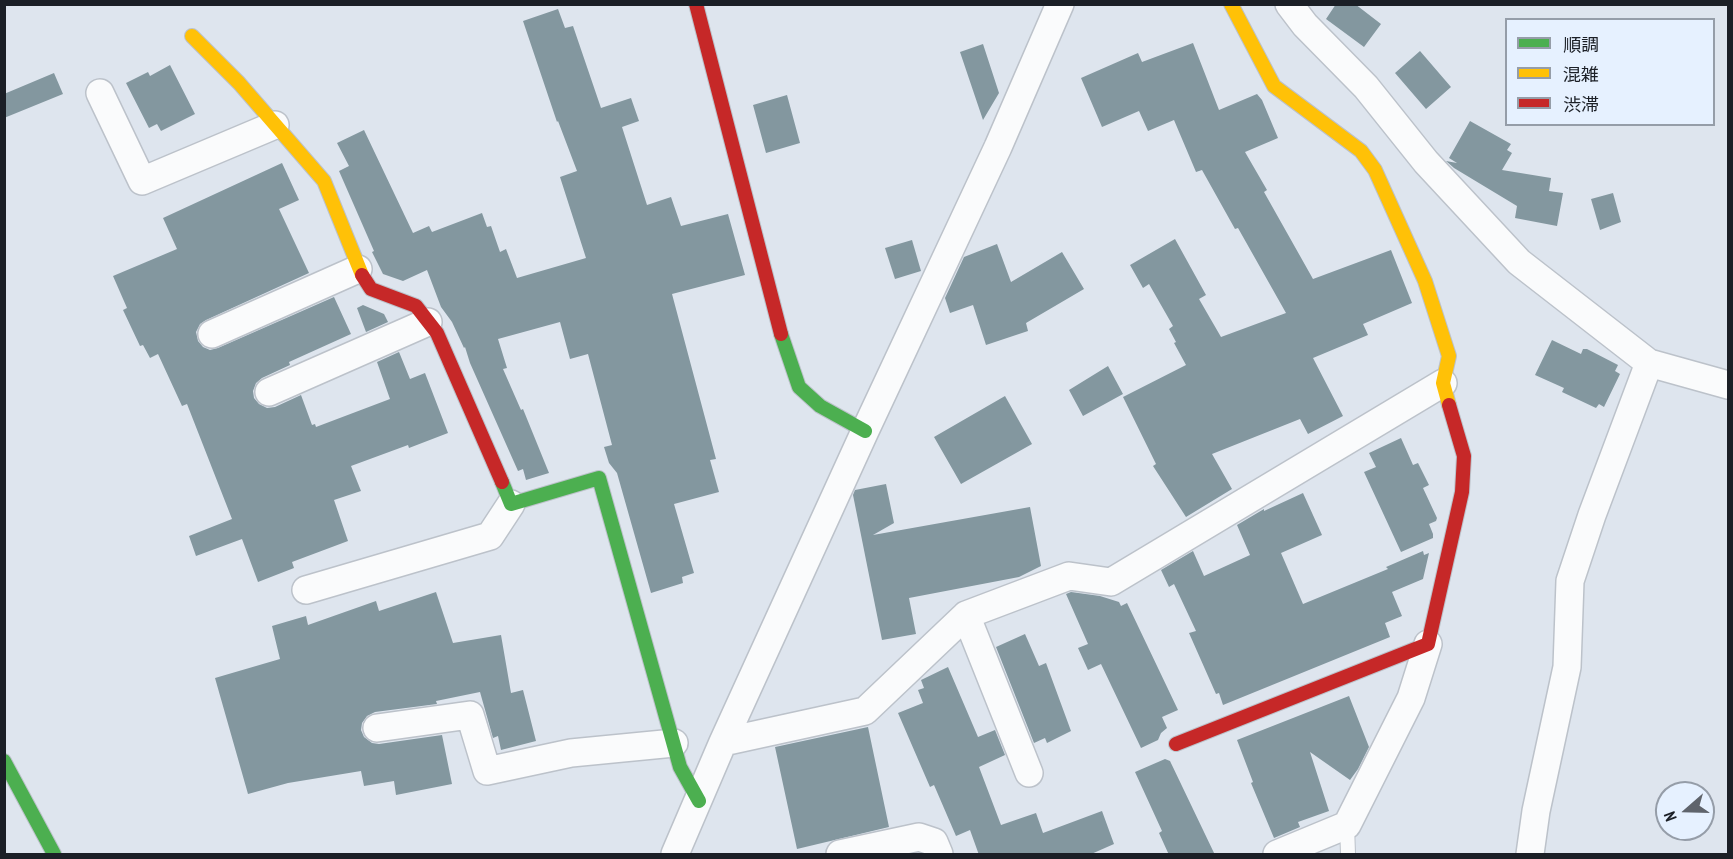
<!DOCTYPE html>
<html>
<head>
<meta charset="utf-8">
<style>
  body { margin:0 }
  #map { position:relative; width:1733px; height:859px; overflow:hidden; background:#dee5ee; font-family:"PT Sans Narrow","Noto Sans JP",sans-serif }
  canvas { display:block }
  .frame { position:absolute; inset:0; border:6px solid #1b1f26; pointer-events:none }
  .legend { position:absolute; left:1505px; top:18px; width:210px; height:108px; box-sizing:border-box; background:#e6f1ff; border:2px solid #959da8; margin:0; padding:8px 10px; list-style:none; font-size:18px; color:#1b1f26 }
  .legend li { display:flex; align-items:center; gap:12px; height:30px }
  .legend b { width:30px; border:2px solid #959da8 }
  .north { position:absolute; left:1655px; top:781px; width:60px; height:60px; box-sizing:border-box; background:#e6f1ff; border:2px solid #959da8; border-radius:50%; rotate:250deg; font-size:16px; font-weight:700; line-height:24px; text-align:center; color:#1b1f26 }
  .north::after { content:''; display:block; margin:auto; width:21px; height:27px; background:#5f646c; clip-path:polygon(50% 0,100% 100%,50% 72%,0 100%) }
</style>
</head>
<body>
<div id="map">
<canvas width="1733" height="859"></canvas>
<div class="frame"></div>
<ul class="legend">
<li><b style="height:8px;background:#4caf50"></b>順調</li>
<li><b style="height:8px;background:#ffc107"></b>混雑</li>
<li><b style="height:8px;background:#c62828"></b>渋滞</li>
</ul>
<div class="north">N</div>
</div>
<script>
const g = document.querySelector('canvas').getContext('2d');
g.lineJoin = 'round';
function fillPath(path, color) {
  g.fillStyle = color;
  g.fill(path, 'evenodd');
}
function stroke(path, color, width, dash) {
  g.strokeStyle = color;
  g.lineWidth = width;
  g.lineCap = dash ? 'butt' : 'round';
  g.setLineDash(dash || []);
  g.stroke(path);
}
const building = new Path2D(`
  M 1336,4 L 1355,4 L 1381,24 L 1364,47 L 1326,19 Z
  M 558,9 L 565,28 L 573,26 L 601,108 L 631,98 L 639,121 L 622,127 L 647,205 L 671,197 L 681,226 L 728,214 L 745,275 L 672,294 L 716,459 L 710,460 L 719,492 L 674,504 L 694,573 L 682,577 L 683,583 L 651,593 L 617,473 L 609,463 L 604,447 L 612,445 L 588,354 L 570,359 L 560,322 L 498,339 L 507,368 L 503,369 L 521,410 L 523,409 L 549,473 L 526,480 L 523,469 L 518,471 L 470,363 L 465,347 L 464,348 L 452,322 L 441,307 L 427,270 L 403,281 L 383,274 L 372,252 L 374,251 L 339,171 L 349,166 L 337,143 L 364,130 L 413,233 L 429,226 L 432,232 L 482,213 L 487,227 L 491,226 L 500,252 L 506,249 L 517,278 L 586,258 L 560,177 L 577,171 L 558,121 L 557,122 L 523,21 Z
  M 1193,43 L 1219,110 L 1257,94 L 1262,100 L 1278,138 L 1245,152 L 1267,190 L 1264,192 L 1313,279 L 1391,250 L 1412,303 L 1363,324 L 1368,335 L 1313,358 L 1343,416 L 1308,434 L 1300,419 L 1212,454 L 1232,489 L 1186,517 L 1153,466 L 1156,464 L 1123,397 L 1186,365 L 1174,343 L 1176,342 L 1169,329 L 1173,326 L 1149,284 L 1143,288 L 1130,265 L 1175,239 L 1206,295 L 1199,299 L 1221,337 L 1286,313 L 1238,228 L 1235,229 L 1202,170 L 1196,172 L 1174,120 L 1148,131 L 1139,111 L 1102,127 L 1081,78 L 1138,53 L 1142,62 Z
  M 983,44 L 999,93 L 983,120 L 960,52 Z
  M 1420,51 L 1451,87 L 1426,109 L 1395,73 Z
  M 170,65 L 195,114 L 161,131 L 157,124 L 149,128 L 126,83 L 148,72 L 150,76 Z
  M 54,73 L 63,94 L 4,118 L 4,94 Z
  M 787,95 L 800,143 L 766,153 L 753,105 Z
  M 1470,121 L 1511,144 L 1507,150 L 1512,153 L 1502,170 L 1551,178 L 1549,191 L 1563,193 L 1557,226 L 1515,218 L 1517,206 L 1454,168 L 1446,161 L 1457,163 L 1449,158 Z
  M 282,163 L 299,200 L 279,209 L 309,273 L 206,320 L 200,324 L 196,332 L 198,341 L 203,347 L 210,350 L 218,348 L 334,297 L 351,334 L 289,362 L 290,365 L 262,378 L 256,383 L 253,391 L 254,398 L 259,404 L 267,408 L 275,407 L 301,395 L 312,425 L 315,424 L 316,427 L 390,399 L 377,362 L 399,352 L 410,379 L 425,373 L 448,433 L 409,448 L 408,445 L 351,466 L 361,491 L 334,500 L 348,541 L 292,562 L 294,568 L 258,582 L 242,539 L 196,556 L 189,536 L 232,519 L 187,404 L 182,406 L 158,354 L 150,358 L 143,345 L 140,346 L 123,310 L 127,308 L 113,276 L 177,249 L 163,218 Z
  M 1613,193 L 1621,222 L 1600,230 L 1591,199 Z
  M 912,240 L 921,271 L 895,279 L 885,248 Z
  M 997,244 L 1011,282 L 1062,252 L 1084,289 L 1026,323 L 1028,331 L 986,345 L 973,305 L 950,313 L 945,298 L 964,257 Z
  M 363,305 L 384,314 L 388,322 L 366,332 L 357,308 Z
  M 1552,340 L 1581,354 L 1583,349 L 1587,349 L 1618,365 L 1615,371 L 1620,374 L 1604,407 L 1599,404 L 1596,408 L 1562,392 L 1564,388 L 1535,375 Z
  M 1108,366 L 1123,394 L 1083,416 L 1069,390 Z
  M 1005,396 L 1032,444 L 961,484 L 934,437 Z
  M 1401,438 L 1413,465 L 1418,463 L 1429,485 L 1423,488 L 1437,518 L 1436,521 L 1429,524 L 1433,534 L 1433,538 L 1401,552 L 1364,472 L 1376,467 L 1369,453 Z
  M 886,484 L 894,523 L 873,535 L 1030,507 L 1041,566 L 1019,577 L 909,598 L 916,634 L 882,640 L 853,495 L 855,490 Z
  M 1303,493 L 1322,535 L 1281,553 L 1303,604 L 1388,569 L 1386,567 L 1423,551 L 1424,555 L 1429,553 L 1423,579 L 1392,592 L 1402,616 L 1385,623 L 1390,637 L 1223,705 L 1219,693 L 1216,694 L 1189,633 L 1196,631 L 1174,584 L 1169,587 L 1161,570 L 1193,551 L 1204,576 L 1250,555 L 1237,525 L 1264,509 L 1264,511 Z
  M 436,592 L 453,643 L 501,635 L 511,693 L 523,690 L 536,741 L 501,750 L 498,736 L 493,738 L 480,692 L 436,701 L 437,704 L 375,712 L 367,716 L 362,723 L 361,730 L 364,737 L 372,743 L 379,744 L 442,735 L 452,784 L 396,795 L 394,781 L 364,786 L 361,771 L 288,783 L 248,794 L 215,678 L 280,659 L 272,626 L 306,616 L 308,625 L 376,601 L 379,611 Z
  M 1071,592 L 1100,596 L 1119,602 L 1121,606 L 1127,603 L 1178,710 L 1162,717 L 1167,728 L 1161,733 L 1158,740 L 1141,748 L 1101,664 L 1088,670 L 1078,648 L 1088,644 L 1066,594 Z
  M 1025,634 L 1039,666 L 1046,663 L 1071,731 L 1047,743 L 1045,738 L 1034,743 L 996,647 Z
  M 948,667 L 978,737 L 995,730 L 1005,755 L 979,767 L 1001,825 L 1036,813 L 1043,833 L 1102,811 L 1114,844 L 1089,855 L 979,855 L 970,830 L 956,836 L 934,785 L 930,787 L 898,713 L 923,703 L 918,690 L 924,688 L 921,680 Z
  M 1349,696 L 1369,747 L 1358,769 L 1350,780 L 1310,752 L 1329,811 L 1298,822 L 1300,827 L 1274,838 L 1251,783 L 1253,782 L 1237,740 Z
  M 868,727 L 889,827 L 797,849 L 775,747 Z
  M 1165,759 L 1170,761 L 1215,855 L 1169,855 L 1159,833 L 1162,831 L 1135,772 Z`);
const lane = new Path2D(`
  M 1347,825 L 1348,854`);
const street = new Path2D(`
  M 1289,4 L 1305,25 L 1366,87 L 1426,162 L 1519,262 L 1649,363 L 1728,385
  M 100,93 L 142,181 L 275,125
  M 212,334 L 358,269
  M 269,392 L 428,322
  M 306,590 L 490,536 L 511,504
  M 966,615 L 1029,773
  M 377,728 L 470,715 L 487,771 L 571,753 L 674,743
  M 723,742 L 865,711 L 966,615 L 1069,576 L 1111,582 L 1443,383
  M 675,854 L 723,742 L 865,431 L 998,147 L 1060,4
  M 840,854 L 919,837 L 934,842 L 939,854
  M 1277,854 L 1347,825 L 1411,698 L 1428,644
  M 1530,854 L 1536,811 L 1567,667 L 1570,581 L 1592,515 L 1649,363`);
const fast = new Path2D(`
  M 781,334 L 799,387 L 820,406 L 865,431
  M 502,482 L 511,504 L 599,478 L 680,767 L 699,801
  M 4,761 L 54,854`);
const slow = new Path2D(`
  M 1231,4 L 1274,86 L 1361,151 L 1375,170 L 1425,281 L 1449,356 L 1443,383 L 1449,405
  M 192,36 L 239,83 L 324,181 L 362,275`);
const jam = new Path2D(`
  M 696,4 L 781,334
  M 362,275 L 371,289 L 416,306 L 437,333 L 502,482
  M 1176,744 L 1428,644 L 1462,492 L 1464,456 L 1449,405`);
fillPath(building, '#83979f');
stroke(lane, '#bcc2ca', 16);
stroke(street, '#bcc2ca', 30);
stroke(fast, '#bcc2ca', 16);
stroke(slow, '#bcc2ca', 16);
stroke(jam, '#bcc2ca', 16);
stroke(lane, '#fafbfc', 14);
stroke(street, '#fafbfc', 27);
stroke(fast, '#4caf50', 14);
stroke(slow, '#ffc107', 14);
stroke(jam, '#c62828', 14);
</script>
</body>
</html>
